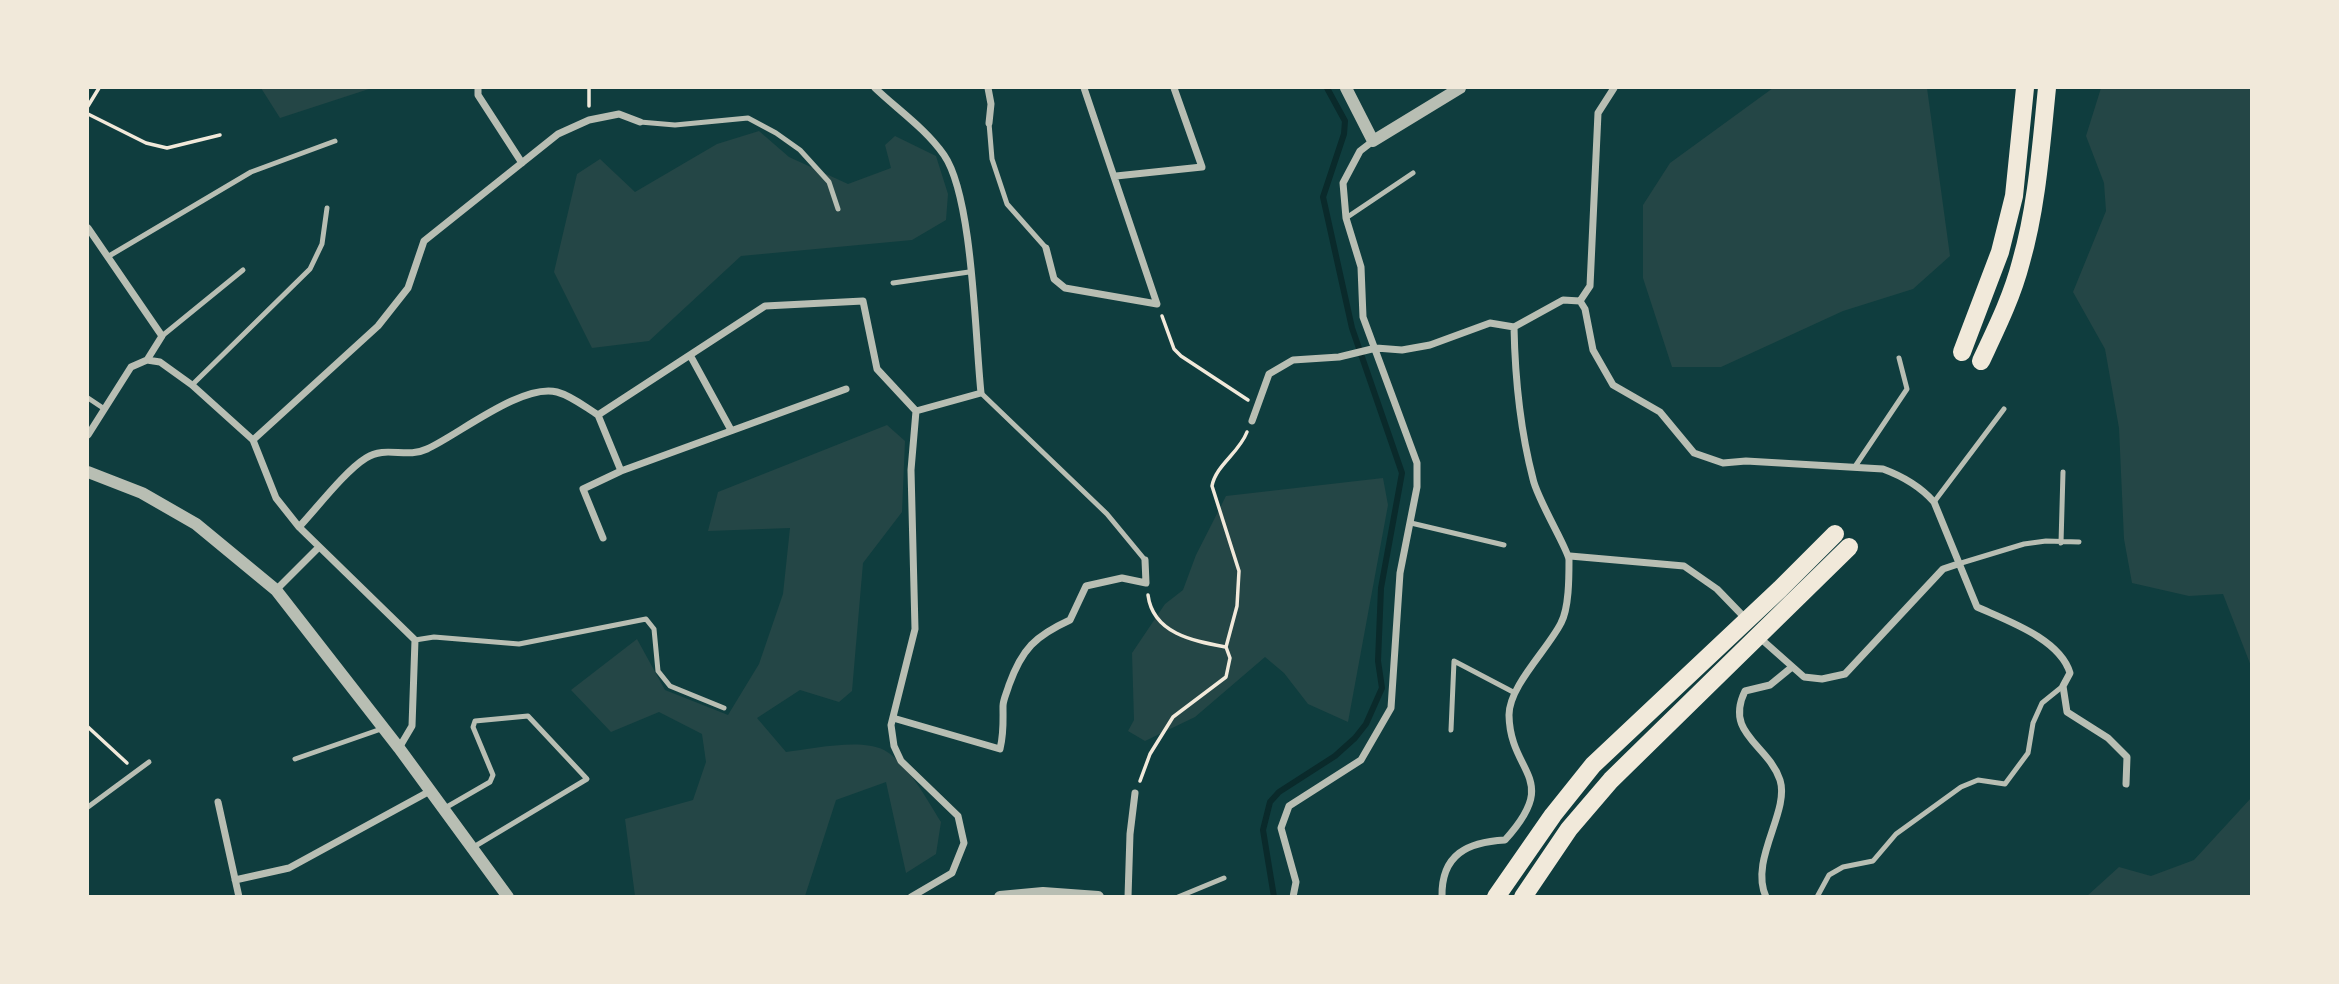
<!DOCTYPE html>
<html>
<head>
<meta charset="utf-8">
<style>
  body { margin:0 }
  #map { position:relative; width:2339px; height:984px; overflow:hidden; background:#0f3d3e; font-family:Barlow,sans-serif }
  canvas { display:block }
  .frame { position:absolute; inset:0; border:89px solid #f1e9da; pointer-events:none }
</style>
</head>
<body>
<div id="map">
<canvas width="2339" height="984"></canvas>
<div class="frame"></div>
</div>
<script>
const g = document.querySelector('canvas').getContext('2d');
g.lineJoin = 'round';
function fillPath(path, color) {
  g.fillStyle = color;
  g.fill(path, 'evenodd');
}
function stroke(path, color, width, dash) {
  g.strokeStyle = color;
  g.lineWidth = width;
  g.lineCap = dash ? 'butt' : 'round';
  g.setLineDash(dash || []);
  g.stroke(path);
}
const green = new Path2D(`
  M 261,88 L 372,88 L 280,118 Z
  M 1773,88 L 1927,88 L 1950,256 L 1913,289 L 1843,311 L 1721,367 L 1672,367 L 1643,278 L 1643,205 L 1670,163 Z
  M 2101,88 L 2251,88 L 2251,666 L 2223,594 L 2189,596 L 2132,583 L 2124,539 L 2119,428 L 2105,349 L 2073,292 L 2106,211 L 2104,183 L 2086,136 Z
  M 759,131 L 789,157 L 848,184 L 891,168 L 885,145 L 895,136 L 936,156 L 948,194 L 946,220 L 912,240 L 741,256 L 649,341 L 592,348 L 554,272 L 577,174 L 600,159 L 635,192 L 717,144 Z
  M 887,425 L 905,441 L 902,512 L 863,563 L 852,691 L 839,702 L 800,690 L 757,718 L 786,752 C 812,749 860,738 884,750 C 908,763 927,800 941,822 L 936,854 L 906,873 L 886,782 L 836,800 L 805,896 L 635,896 L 625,819 L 693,800 L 706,762 L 702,734 L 659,712 L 611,732 L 571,690 L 637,639 L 665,690 L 728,715 L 759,664 L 783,594 L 790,528 L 708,531 L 718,492 Z
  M 1383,478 L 1388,505 L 1348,722 L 1308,704 L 1284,673 L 1265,657 L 1195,717 L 1145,741 L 1128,731 L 1134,720 L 1132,653 L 1165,604 L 1183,590 L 1196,555 L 1226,496 Z
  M 2251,798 L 2251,896 L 2087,896 L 2119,867 L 2151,876 L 2194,860 Z`);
const stream = new Path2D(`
  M 1274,897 L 1263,830 L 1270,802 L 1279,792 L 1335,756 L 1355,738 L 1366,724 L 1382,688 L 1378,661 L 1381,588 L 1402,473 L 1352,328 L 1323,197 L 1344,134 L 1345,121 L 1327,88`);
const path = new Path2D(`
  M 589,88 L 589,106
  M 88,106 L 99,88
  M 88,114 L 146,143 L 167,148 L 220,135
  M 1162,316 L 1174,349 L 1181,356 L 1248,400
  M 1226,647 L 1237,606 L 1239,571 L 1212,486 C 1216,465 1239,453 1247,432
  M 88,727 L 127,763
  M 1140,781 L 1150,754 L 1173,717 L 1226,677 L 1230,658 L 1226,647 C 1194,641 1153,634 1148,595`);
const service = new Path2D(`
  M 640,122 L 675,125 L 748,118 L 776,133 L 800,150 L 829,182 L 838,209
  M 989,123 L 992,159 L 1007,204 L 1046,248
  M 1346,218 L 1413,173
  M 109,256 L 251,172 L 335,141
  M 893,283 L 969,272
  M 162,336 L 243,270
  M 192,385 L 310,269 L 322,244 L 327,208
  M 981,393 L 1107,514 L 1145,560
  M 88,398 L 103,408
  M 1856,465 L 1907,389 L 1899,358
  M 1934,502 L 2004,409
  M 1411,523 L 1504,545
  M 2061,543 L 2063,472
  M 1958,564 L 2024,544 L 2046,541 L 2079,542
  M 415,640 L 434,637 L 519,644 L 646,619 L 654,629 L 658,671 L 670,686 L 724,708
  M 1451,730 L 1454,661 L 1515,693
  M 295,759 L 384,728
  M 88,807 L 149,762
  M 445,808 L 490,782 L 493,775 L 473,727 L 475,721 L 528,716 L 587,779 L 472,848
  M 1178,897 L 1224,878
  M 1817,897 L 1829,875 L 1843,867 L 1873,861 L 1896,834 L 1961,787 L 1978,780 L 2005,784 L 2028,753 L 2033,723 L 2042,703 L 2063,686`);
const minor = new Path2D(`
  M 478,88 L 478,95 L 522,163
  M 875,88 C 898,110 925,128 944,155 C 973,197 975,337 981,393 L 916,411
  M 988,88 L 991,104 L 989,123
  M 1116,176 L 1202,167 L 1174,88
  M 88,228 L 162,336 L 147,360
  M 1046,248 L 1054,279 L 1065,288 L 1157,304 L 1084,88
  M 1580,301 L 1590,286 L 1598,113 L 1614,88
  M 690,355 L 731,430
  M 598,415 L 621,471
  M 1252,421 L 1269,374 L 1293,360 L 1339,357 L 1376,348 L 1402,350 L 1430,345 L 1490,323 L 1514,327 L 1563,300 L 1580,301 L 1585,309 L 1593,350 L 1613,385 L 1660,412 L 1694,453 L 1723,463 L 1746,461 L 1883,469 C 1902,476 1920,486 1934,502 L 1977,607 C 2008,621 2060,639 2070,673 L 2063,686 L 2067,712 L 2108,738 L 2127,757 L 2126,784
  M 88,435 L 131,367 L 147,360 L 160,362 L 192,385 L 253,440 L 378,326 L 408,288 L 424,241 L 558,134 L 589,120 L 619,114 L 640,122
  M 253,440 L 276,498 L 299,527
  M 603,538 L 583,489 L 621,471 L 846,389
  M 1570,556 L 1684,566 L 1717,589 L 1746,619
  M 276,590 L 318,548
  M 1760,638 L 1804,677 L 1822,679 L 1845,674 L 1943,569 L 1958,564
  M 893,718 L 1000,749 C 1004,733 1003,723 1003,706 C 1003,700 1007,692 1009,685 C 1022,649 1035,636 1070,620 L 1086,586 L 1122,578 L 1146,583 L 1145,560
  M 399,748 L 412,726 L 415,640 L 299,527 C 317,508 345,471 366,458 C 386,445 406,459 427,449 C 458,435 522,383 557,392 C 572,396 585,407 598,415 L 765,306 L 863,301 L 877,369 L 916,411 L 911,470 L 915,629 L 891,725 L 894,746 L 901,761 L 958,816 L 964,843 L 952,873 L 911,897
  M 218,802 L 239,897
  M 235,880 L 289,868 L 430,791
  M 1128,897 L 1130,834 L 1135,793
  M 1293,897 L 1296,882 L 1281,828 L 1289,806 L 1361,760 L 1391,708 L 1400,573 L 1417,487 L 1417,463 L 1363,317 L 1361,267 L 1346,218 L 1343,183 L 1360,151 L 1373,141
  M 1442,897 C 1441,854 1468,842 1505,840 C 1562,777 1510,775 1509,715 C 1509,686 1548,649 1561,623 C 1569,608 1569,578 1569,560 C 1569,551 1537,499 1533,479 C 1520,429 1515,378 1514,327
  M 1766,897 C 1749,859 1790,812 1780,780 C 1768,744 1724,734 1745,691 L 1770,685 L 1792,667`);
const tertiary = new Path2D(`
  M 1346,88 L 1373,141 L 1460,88
  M 88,472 L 142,493 L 196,524 L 276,590 L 399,748 L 508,897
  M 1000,897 L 1043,893 L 1098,897`);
const primary = new Path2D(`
  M 1962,352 L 2000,252 L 2014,196 L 2025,88
  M 1981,361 C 1996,329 2012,297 2021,262 C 2037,206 2041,146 2047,88
  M 1496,897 L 1553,815 L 1593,765 L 1780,589 L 1835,534
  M 1523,897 L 1569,829 L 1611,780 L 1849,547`);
fillPath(green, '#244646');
stroke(stream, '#0a2a2b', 6);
stroke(path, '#f1e9da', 3.5);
stroke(service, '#b8beb3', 5);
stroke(minor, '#b8beb3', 7);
stroke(tertiary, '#b8beb3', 12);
stroke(primary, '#f1e9da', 18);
</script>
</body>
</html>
